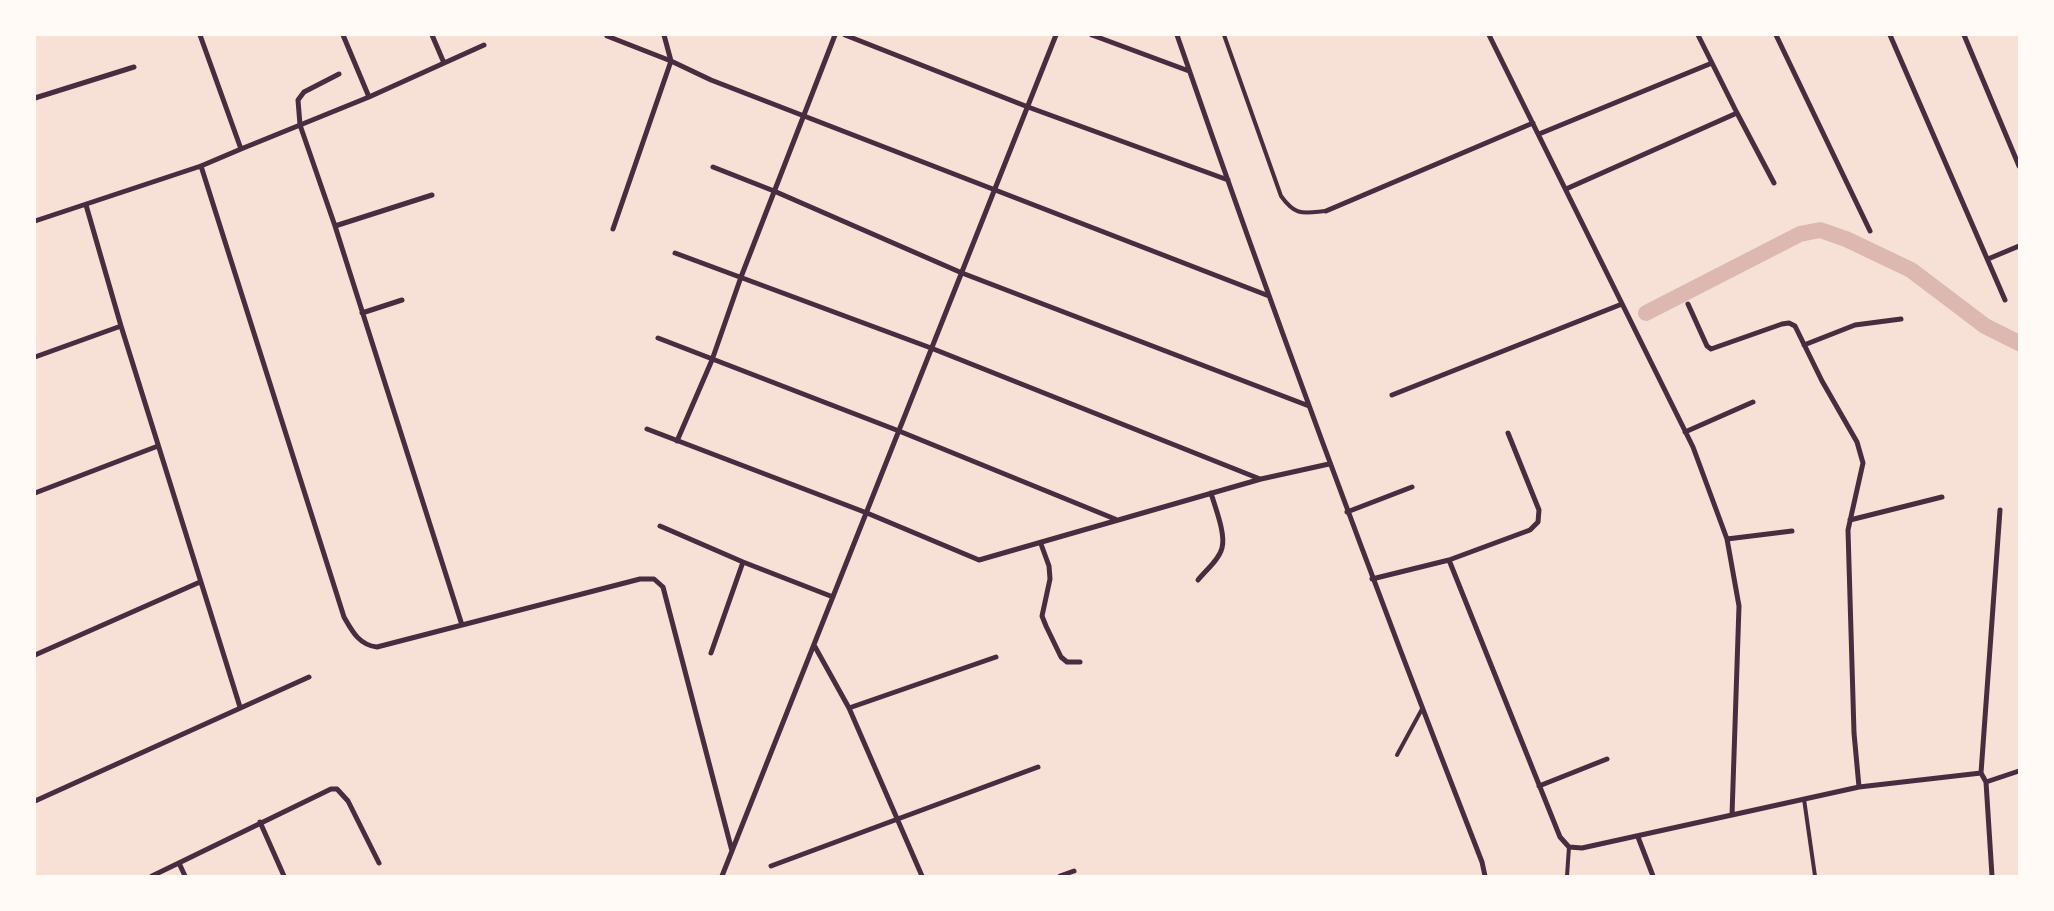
<!DOCTYPE html>
<html>
<head>
<meta charset="utf-8">
<style>
  body { margin:0 }
  #map { position:relative; width:2054px; height:911px; overflow:hidden; background:#f7e1d7; font-family:"Work Sans",sans-serif }
  canvas { display:block }
  .frame { position:absolute; inset:0; border:36px solid #fffaf5; pointer-events:none }
</style>
</head>
<body>
<div id="map">
<canvas width="2054" height="911"></canvas>
<div class="frame"></div>
</div>
<script>
const g = document.querySelector('canvas').getContext('2d');
g.lineJoin = 'round';
function stroke(path, color, width, dash) {
  g.strokeStyle = color;
  g.lineWidth = width;
  g.lineCap = dash ? 'butt' : 'round';
  g.setLineDash(dash || []);
  g.stroke(path);
}
const canal = new Path2D(`
  M 1646,313 L 1800,234 L 1820,230 L 1846,239 L 1911,270 L 1985,326 L 2019,343`);
const service = new Path2D(`
  M 1224,35 L 1281,196 C 1296,217 1304,213 1326,211
  M 1397,755 L 1422,709
  M 1804,799 L 1815,876
  M 1567,876 L 1569,847`);
const minor = new Path2D(`
  M 343,35 L 369,97
  M 432,35 L 444,63
  M 845,35 L 1028,107 L 1228,180
  M 1092,35 L 1189,71
  M 1177,35 C 1273,313 1375,588 1482,862 L 1485,876
  M 1489,35 L 1693,447 L 1727,539 L 1739,606 L 1732,815
  M 1698,35 L 1737,113 L 1774,183
  M 1776,35 L 1870,231
  M 1890,35 L 2005,300
  M 1964,35 L 2019,166
  M 607,36 L 671,61 L 711,80 L 817,121 L 1269,296
  M 339,74 L 304,92 L 298,100 L 300,125 L 335,226 L 462,625
  M 35,98 L 134,67
  M 1539,134 L 1712,63
  M 241,149 L 369,97 L 484,45
  M 201,166 L 344,617 C 352,631 359,645 377,647 L 640,579 L 654,579 L 663,587 L 732,851
  M 713,167 L 774,191 L 962,273 L 1309,406
  M 1566,189 L 1737,113
  M 86,205 L 121,326 L 240,707
  M 1326,211 L 1533,123
  M 35,221 L 201,166 L 241,149 L 200,35
  M 335,226 L 432,195
  M 613,229 L 671,61 L 664,35
  M 675,253 L 931,348 L 1260,479
  M 1988,259 L 2019,246
  M 1688,304 L 1707,346 L 1711,349 L 1782,324 L 1789,323 L 1795,326 L 1822,381 L 1857,442 L 1863,463 L 1848,530 L 1854,733 L 1859,787
  M 362,313 L 402,300
  M 658,338 L 899,431 L 1115,519
  M 1804,345 L 1855,325 L 1901,319
  M 35,357 L 121,326
  M 1392,395 L 1622,304
  M 647,429 L 867,513 L 979,560 L 1261,479 L 1329,464
  M 1685,432 L 1753,402
  M 677,441 L 712,360 L 741,277 L 835,35
  M 35,493 L 158,446
  M 1347,512 L 1412,487
  M 1850,520 L 1942,497
  M 660,526 L 743,562 L 833,597
  M 1727,539 L 1792,531
  M 1041,544 L 1049,566 L 1050,579 L 1042,616 L 1046,626 L 1061,657 L 1067,662 L 1080,662
  M 1449,560 L 1560,837 L 1569,847 L 1582,848 L 1859,787 L 1981,773
  M 1372,579 L 1449,560 L 1530,530 L 1538,522 L 1539,510 L 1508,433
  M 1198,580 C 1206,570 1219,560 1222,548 C 1226,534 1215,507 1211,493
  M 814,645 L 849,708 L 922,876
  M 711,653 L 743,562
  M 35,655 L 200,582
  M 849,708 L 996,657
  M 1986,782 L 2019,771
  M 1539,786 L 1607,759
  M 35,801 L 309,677
  M 260,822 L 284,876
  M 1638,837 L 1653,876
  M 179,863 L 185,876
  M 771,866 L 1038,767
  M 152,876 L 331,789 L 337,789 L 348,801 L 379,863
  M 722,876 L 1056,35
  M 1060,876 L 1074,871
  M 1992,876 L 1986,782 L 1981,773 L 2000,510`);
stroke(canal, '#dcb8b0', 16);
stroke(service, '#4a2c40', 4);
stroke(minor, '#4a2c40', 5);
</script>
</body>
</html>
